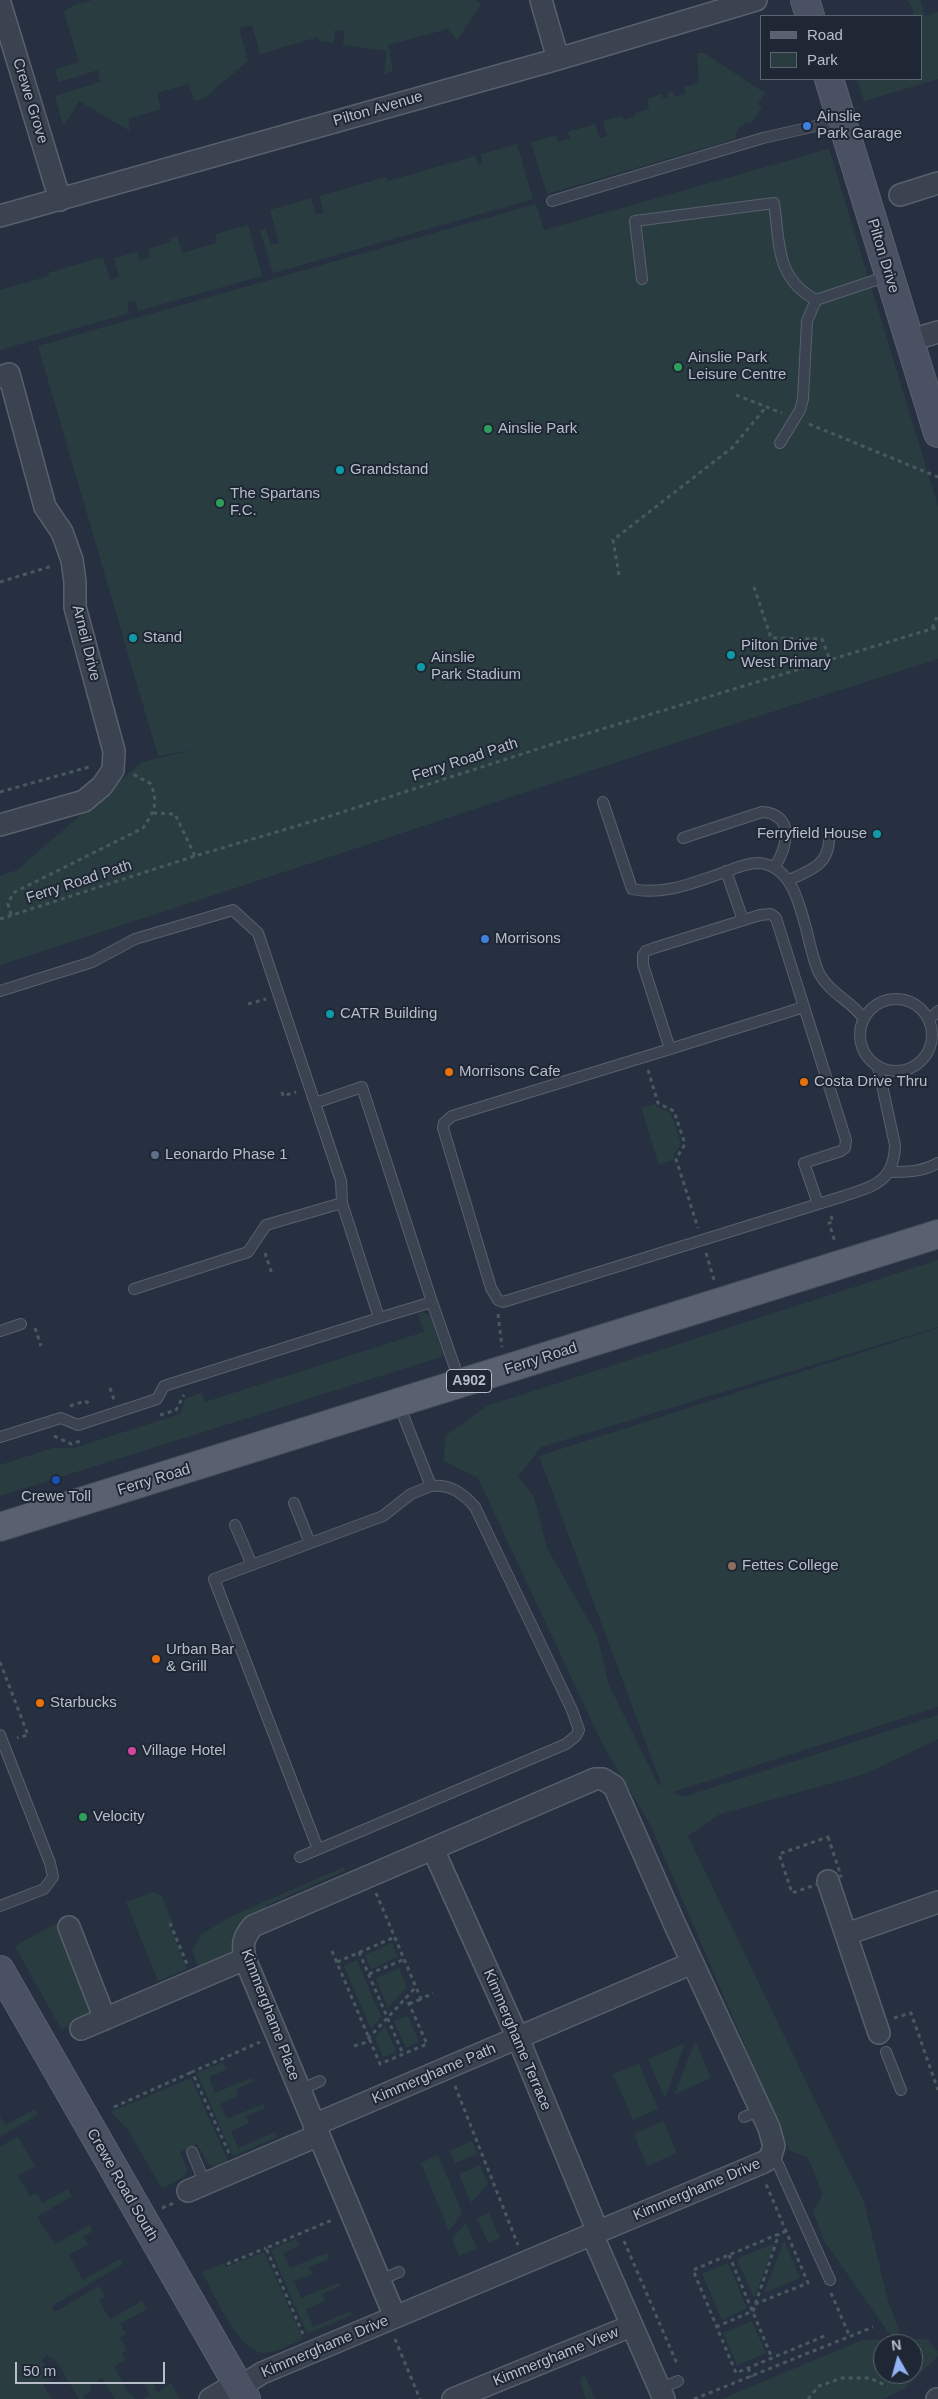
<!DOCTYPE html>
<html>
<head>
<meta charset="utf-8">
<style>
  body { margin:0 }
  #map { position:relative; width:938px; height:2399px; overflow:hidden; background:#273040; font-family:Helvetica,sans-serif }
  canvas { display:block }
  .legend { position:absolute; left:760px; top:15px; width:162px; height:65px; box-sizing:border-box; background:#1f2735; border:1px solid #5c6371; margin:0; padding:6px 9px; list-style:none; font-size:15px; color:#b7beca }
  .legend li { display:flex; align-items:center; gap:10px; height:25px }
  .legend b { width:25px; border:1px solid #5c6371 }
  .north { position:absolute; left:873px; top:2334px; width:50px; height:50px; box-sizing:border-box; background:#1f2735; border:1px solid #5c6371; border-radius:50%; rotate:353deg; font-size:14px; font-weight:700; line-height:20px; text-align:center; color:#b7beca }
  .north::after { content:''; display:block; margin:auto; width:18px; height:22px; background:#92b4f4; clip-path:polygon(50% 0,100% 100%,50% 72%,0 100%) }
  .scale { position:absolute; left:15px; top:2362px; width:150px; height:22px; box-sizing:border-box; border:2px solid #b7beca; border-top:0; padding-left:6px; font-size:15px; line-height:18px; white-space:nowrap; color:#b7beca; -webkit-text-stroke:4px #1f2735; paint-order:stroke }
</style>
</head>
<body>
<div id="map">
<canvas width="938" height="2399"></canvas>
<ul class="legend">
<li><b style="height:6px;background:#596170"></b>Road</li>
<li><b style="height:14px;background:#293d41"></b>Park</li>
</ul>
<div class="north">N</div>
<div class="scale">50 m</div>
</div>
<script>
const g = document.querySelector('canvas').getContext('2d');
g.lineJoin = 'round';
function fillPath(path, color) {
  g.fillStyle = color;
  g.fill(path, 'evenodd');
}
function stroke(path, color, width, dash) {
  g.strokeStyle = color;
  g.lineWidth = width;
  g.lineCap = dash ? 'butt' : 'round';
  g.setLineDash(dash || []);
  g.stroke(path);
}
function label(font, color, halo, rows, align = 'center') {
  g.font = font + ' Helvetica,sans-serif';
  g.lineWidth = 4;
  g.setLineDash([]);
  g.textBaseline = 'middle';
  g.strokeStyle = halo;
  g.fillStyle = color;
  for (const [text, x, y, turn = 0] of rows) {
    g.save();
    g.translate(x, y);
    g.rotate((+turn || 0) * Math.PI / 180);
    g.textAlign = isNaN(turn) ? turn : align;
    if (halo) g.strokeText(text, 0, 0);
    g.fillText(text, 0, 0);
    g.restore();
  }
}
const green = new Path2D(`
  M 93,0 L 475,0 L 481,4 L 457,40 L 448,29 L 388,45 L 393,71 L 384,74 L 387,51 L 343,45 L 344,31 L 335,30 L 333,43 L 319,41 L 318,37 L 260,54 L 252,25 L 239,28 L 248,61 L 203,99 L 194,101 L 188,84 L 157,93 L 161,109 L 128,119 L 130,131 L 79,101 L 65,124 L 62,122 L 55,96 L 100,82 L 98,70 L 59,82 L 55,70 L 79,62 L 64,12 L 74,5 Z
  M 907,0 L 920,0 L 925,16 L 938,12 L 938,79 L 864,101 L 857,79 L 922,79 L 922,16 L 912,16 L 914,11 Z
  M 697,53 L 704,53 L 765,93 L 758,104 L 762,107 L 750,125 L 746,122 L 737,130 L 735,139 L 547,194 L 531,142 L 556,135 L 558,142 L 570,139 L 568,132 L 595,124 L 600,138 L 607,136 L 603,121 L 622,116 L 624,120 L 635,116 L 635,113 L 649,109 L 647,99 L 661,94 L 663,98 L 668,97 L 667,92 L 673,91 L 674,97 L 686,93 L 684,87 L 699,83 Z
  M 517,144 L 533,199 L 273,273 L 260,230 L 266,228 L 271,245 L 279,243 L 270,210 L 311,198 L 316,215 L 324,213 L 319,196 L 386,177 L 388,181 L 475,156 L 478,164 L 483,163 L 481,154 Z
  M 829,149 L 938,506 L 938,659 C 624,757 313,864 0,965 L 0,876 L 17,870 L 142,762 L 196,749 L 158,756 L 38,346 L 536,204 L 544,230 Z
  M 248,225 L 262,276 L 138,311 L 135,301 L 127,303 L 129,313 L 0,350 L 0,290 L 49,276 L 48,273 L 103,257 L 110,280 L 119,277 L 114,258 L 138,252 L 140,260 L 150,257 L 148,249 L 171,242 L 170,238 L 177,236 L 182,253 L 217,243 L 215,234 Z
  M 655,1104 L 659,1108 L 671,1113 L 681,1144 L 674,1154 L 673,1160 L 659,1165 L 641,1108 Z
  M 938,1260 L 938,1327 L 541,1447 L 518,1477 L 534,1497 L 547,1548 L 597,1635 L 609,1685 L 658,1784 L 662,1786 L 539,1456 L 938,1328 L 938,1707 L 673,1792 L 683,1797 L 938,1715 L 938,1739 L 865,1774 L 720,1814 L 688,1836 L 864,2202 L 888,2301 L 898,2327 L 899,2336 L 891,2336 L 824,2241 L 813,2211 L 823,2195 L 808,2157 L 790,2151 L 651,1826 L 601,1741 L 478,1478 L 444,1461 L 445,1436 L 487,1406 Z
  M 423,1312 L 430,1316 L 444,1356 L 0,1496 L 0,1465 L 53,1448 L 74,1448 L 180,1414 L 186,1398 L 202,1393 L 205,1402 L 424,1332 L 418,1314 Z
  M 344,1867 L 344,1871 L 267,1905 L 234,1956 L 200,1971 L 192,1950 L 199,1940 L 200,1935 L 232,1916 Z
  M 153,1892 L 162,1896 L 172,1922 L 169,1924 L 187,1969 L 158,1981 L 126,1902 Z
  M 57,1923 L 92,2009 L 85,2019 L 61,2029 L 15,1946 Z
  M 392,1943 L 398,1957 L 371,1969 L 365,1955 Z
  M 357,1960 L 381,2017 L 371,2029 L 344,1966 Z
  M 399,1968 L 407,1987 L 388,2008 L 376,1978 Z
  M 408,2016 L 419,2042 L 406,2048 L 394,2021 Z
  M 385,2026 L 396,2052 L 383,2057 L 375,2038 Z
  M 695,2041 L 711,2078 L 675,2094 Z
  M 685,2043 L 665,2098 L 648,2059 Z
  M 223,2062 L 227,2069 L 209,2077 L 215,2093 L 252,2078 L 253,2082 L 236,2089 L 238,2096 L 220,2104 L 227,2119 L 263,2104 L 265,2108 L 246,2116 L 249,2123 L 231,2131 L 238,2148 L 275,2132 L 277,2137 L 233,2156 L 197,2073 Z
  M 639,2063 L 658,2109 L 633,2120 L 613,2074 Z
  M 191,2078 L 229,2163 L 219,2167 L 209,2164 L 197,2144 L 180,2152 L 187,2169 L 185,2176 L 162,2189 L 128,2130 L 111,2112 Z
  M 35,2109 L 38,2114 L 0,2137 L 0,2117 L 6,2125 Z
  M 663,2121 L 677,2153 L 647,2166 L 634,2134 Z
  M 18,2137 L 35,2166 L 18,2176 L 30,2196 L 36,2193 L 42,2203 L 68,2189 L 72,2196 L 37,2217 L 55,2244 L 89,2225 L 93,2231 L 83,2237 L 88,2244 L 69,2255 L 83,2280 L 120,2259 L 123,2264 L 52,2306 L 55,2312 L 99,2286 L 105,2296 L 99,2301 L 110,2319 L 142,2301 L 147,2309 L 120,2324 L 126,2334 L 120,2338 L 127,2350 L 122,2353 L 125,2360 L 114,2367 L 129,2394 L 131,2393 L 135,2399 L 115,2399 L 102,2378 L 89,2385 L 92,2390 L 83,2396 L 85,2399 L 79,2399 L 57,2362 L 47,2355 L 41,2361 L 56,2376 L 43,2385 L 52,2399 L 0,2399 L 0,2147 Z
  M 472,2141 L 478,2154 L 455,2163 L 449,2151 Z
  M 438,2155 L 462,2213 L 449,2231 L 421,2163 Z
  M 480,2165 L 488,2184 L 471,2203 L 459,2174 Z
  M 489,2213 L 500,2238 L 488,2243 L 477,2218 Z
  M 466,2223 L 477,2248 L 459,2256 L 452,2239 Z
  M 296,2239 L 299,2246 L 283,2253 L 290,2268 L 327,2253 L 329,2259 L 309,2267 L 312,2274 L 294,2281 L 301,2298 L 339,2283 L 340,2286 L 322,2294 L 325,2301 L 306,2309 L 313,2327 L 351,2311 L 352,2315 L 307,2334 L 271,2250 Z
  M 784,2241 L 800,2278 L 764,2293 Z
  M 775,2243 L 754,2298 L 737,2259 Z
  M 264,2252 L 303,2339 C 291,2344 272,2356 259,2352 C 236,2346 213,2292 202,2272 L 223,2263 L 226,2267 Z
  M 728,2263 L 747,2308 L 722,2320 L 702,2274 Z
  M 752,2321 L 766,2353 L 737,2365 L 723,2333 Z
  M 926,2339 L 938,2351 L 938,2356 L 905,2388 L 883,2399 L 722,2399 L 862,2340 ZM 883,2344 L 913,2344 L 913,2374 L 883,2374 Z
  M 585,2376 L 595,2399 L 586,2399 L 580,2382 L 583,2381 L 581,2377 Z
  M 152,2381 L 155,2386 L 154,2390 L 160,2392 L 161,2389 L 171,2383 L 180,2399 L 143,2399 L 150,2395 L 145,2385 Z`);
const path = new Path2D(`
  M 736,395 L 782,413
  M 809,424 L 938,477
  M 619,575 L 613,540 L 733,447 L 766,407
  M 0,582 L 52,566
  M 754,587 L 771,638 L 822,639 L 830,660
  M 932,628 L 938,615
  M 0,792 L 89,767
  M 153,813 L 175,814 L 195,856
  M 11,915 L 8,904 L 13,893 L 143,828 C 155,810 158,804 151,784 L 133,774
  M 0,919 L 195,856 L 327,817 L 556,743 L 938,627
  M 248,1004 L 266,999
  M 648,1070 L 658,1103 L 674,1111 L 685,1144 L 676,1159 L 698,1228
  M 282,1092 L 283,1096 L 296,1092
  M 831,1216 L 833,1222 L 829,1223 L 835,1242
  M 265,1253 L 272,1274
  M 706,1253 L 714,1280
  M 498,1314 L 502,1347
  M 35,1328 L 41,1346
  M 110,1388 L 114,1400
  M 70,1406 L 85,1401 L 92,1405
  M 160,1415 L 176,1410 L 184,1395
  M 54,1436 L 71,1444 L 80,1441
  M 0,1662 L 28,1735 L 17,1738
  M 828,1837 L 841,1876 L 792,1893 L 779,1854 Z
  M 376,1893 L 421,1999 L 433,1993
  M 170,1923 L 187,1964
  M 332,1951 L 380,2064 L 427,2044 L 406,1997
  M 359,1952 L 403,2054
  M 337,1962 L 395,1937
  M 369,1974 L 405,1959
  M 409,2004 L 421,1999
  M 894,2018 L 911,2013 L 938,2090
  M 354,2046 L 364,2043 L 416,1987
  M 455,2086 L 518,2245
  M 114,2107 L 192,2072
  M 229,2153 L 192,2072 L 260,2042
  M 162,2208 L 174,2203
  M 786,2231 L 693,2270 L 736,2373 L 827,2335
  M 624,2241 L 678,2366
  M 729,2255 L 772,2358
  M 227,2264 L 266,2248
  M 831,2293 L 850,2337
  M 755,2304 L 808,2283 L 766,2184
  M 716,2327 L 753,2311 L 779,2234
  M 303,2334 L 266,2248 L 332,2220
  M 395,2339 L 420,2399
  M 748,2368 L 752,2377
  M 694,2399 L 873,2327
  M 808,2399 L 819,2386 L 842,2378 L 870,2378 L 887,2386`);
const lane = new Path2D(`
  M 552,201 L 763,138 L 842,120
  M 642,279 L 635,221 L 774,203 C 780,243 775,278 816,300
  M 780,443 L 800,410 L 803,399 L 807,321 L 816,300 L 888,276
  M 603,802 L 632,889 C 664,896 695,882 725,872 C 735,868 747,863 758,863 C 804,865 804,942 819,973 C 830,994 852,1001 864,1019
  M 683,838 L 762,812 C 796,814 787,848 774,868
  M 726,871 L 743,920
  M 789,880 C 809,871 829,865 829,839
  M 0,991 L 92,962 L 135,939 L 233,910 L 258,933 L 341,1181 L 342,1203 L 379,1318 L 164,1386 L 157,1399 L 78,1425 L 61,1418 L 0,1437
  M860 1035a36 36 0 1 1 72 0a36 36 0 1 1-72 0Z
  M 929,1020 L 938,1011
  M 670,1049 L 804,1007
  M 315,1103 L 362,1087 L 432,1302 L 379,1318
  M 889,1172 C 907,1172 922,1172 938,1163
  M 818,1204 L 804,1163 L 841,1151 L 845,1148 L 846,1140 L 776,918 L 771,914 L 760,915 L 654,948 L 646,951 L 643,955 L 643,965 L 670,1049 L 452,1116 L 444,1123 L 443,1128 L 491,1288 L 498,1300 L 503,1302 L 844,1196 C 874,1186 894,1182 895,1145 L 878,1067
  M 134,1289 L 248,1252 L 266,1225 L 342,1203
  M 432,1302 L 460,1382
  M 0,1331 L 21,1324
  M 294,1503 L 310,1543
  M 235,1525 L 252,1565
  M 0,1735 L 50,1863 L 53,1877 L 44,1889 L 0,1906
  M 318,1849 L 214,1579 L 383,1516 L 411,1494 L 431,1486
  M 300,1857 L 566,1744 L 576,1736 L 579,1730 L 572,1710 L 475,1507 C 463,1493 450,1484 431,1486 L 399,1405
  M 886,2052 L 901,2090
  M 300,2090 L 320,2081
  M 744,2117 L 761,2110
  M 192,2152 L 205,2184
  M 773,2153 L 830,2280
  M 380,2280 L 399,2272
  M 659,2389 L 678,2381`);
const street = new Path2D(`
  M 541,0 L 558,59
  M 0,3 L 60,200
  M 900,195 L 938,183
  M 0,216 L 558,59 L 756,0
  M 908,341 L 938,332
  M 0,377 L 9,374 L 45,507 L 62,532 L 72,560 L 75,582 L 75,607 L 114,751 L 113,770 L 102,786 L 84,801 L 0,825
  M 433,1849 L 518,2038 L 598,2232
  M 828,1881 L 879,2033
  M 69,1927 L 105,2019
  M 847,1934 L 938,1902
  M 81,2029 L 245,1959
  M 314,2125 L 692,1963
  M 188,2191 L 319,2135
  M 592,2234 L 664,2399
  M 240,2387 L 262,2373 L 764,2162 L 770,2158 L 774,2146 L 769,2128 L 675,1925 L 614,1786 L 603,1779 L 595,1779 L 253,1926 C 243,1938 242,1944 245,1959 L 395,2317
  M 210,2399 L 237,2383
  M 453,2399 L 631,2326
  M 937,2399 L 938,2399`);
const secondary = new Path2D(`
  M 805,0 L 810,16
  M 829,79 L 938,433
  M 0,1970 L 246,2399`);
const primary = new Path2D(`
  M 0,1527 L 938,1234`);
const markers = [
  [807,126,5,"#3f7fe0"],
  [678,367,5,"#2e9e5b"],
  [488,429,5,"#2e9e5b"],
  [340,470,5,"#0f9aa8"],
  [220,503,5,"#2e9e5b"],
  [133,638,5,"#0f9aa8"],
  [731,655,5,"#0f9aa8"],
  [421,667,5,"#0f9aa8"],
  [877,834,5,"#0f9aa8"],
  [485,939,5,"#3f7fe0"],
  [330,1014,5,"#0f9aa8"],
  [449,1072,5,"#e8710a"],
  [804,1082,5,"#e8710a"],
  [155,1155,5,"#5c6f8a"],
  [56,1480,5,"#1a4fb4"],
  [732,1566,5,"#8d6e63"],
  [156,1659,5,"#e8710a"],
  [40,1703,5,"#e8710a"],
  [132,1751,5,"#d1479c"],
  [83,1817,5,"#2e9e5b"]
];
const shields = [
  [469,1381,45]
];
const shieldNames = [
  ["A902",469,1381]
];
const streetNames = [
  ["Crewe Grove",30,101,73],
  ["Pilton Avenue",378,109,-16],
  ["Pilton Drive",883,256,73],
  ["Arneil Drive",86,643,76],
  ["Ferry Road Path",465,760,-18],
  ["Ferry Road Path",79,882,-18],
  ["Ferry Road",541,1359,-18],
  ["Ferry Road",154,1480,-17],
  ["Kimmerghame Place",270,2015,69],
  ["Kimmerghame Terrace",517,2040,67],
  ["Kimmerghame Path",434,2074,-23],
  ["Crewe Road South",122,2185,60],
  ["Kimmerghame Drive",697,2190,-23],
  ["Kimmerghame Drive",325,2347,-23],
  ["Kimmerghame View",556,2357,-22]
];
const poiNames = [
  ["Ainslie",817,117],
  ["Park Garage",817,134],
  ["Ainslie Park",688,358],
  ["Leisure Centre",688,375],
  ["Ainslie Park",498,429],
  ["Grandstand",350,470],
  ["The Spartans",230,494],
  ["F.C.",230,511],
  ["Stand",143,638],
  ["Pilton Drive",741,646],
  ["West Primary",741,663],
  ["Ainslie",431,658],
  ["Park Stadium",431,675],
  ["Ferryfield House",867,834,"right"],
  ["Morrisons",495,939],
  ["CATR Building",340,1014],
  ["Morrisons Cafe",459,1072],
  ["Costa Drive Thru",814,1082],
  ["Leonardo Phase 1",165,1155],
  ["Crewe Toll",56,1497,"center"],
  ["Fettes College",742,1566],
  ["Urban Bar",166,1650],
  ["& Grill",166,1667],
  ["Starbucks",50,1703],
  ["Village Hotel",142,1751],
  ["Velocity",93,1817]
];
fillPath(green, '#293d41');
stroke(lane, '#59606d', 12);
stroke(street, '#59606d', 24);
stroke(secondary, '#59606d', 30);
stroke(primary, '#444b59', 30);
stroke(path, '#475a5e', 3, [4, 4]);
stroke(lane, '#3b4350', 10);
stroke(street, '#3b4350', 21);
stroke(secondary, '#495163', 28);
stroke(primary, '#596170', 28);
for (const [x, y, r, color] of markers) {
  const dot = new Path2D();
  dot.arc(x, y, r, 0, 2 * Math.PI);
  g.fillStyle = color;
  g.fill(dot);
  stroke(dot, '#1f2735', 2);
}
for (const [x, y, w] of shields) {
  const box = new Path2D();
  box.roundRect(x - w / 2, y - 11.5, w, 23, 4);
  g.fillStyle = '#1f2735';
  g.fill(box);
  stroke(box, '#b7beca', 1);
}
label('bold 14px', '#b7beca', null, shieldNames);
label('15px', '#b7beca', '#1f2735', streetNames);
label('15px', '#b7beca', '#1f2735', poiNames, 'left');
</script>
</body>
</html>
